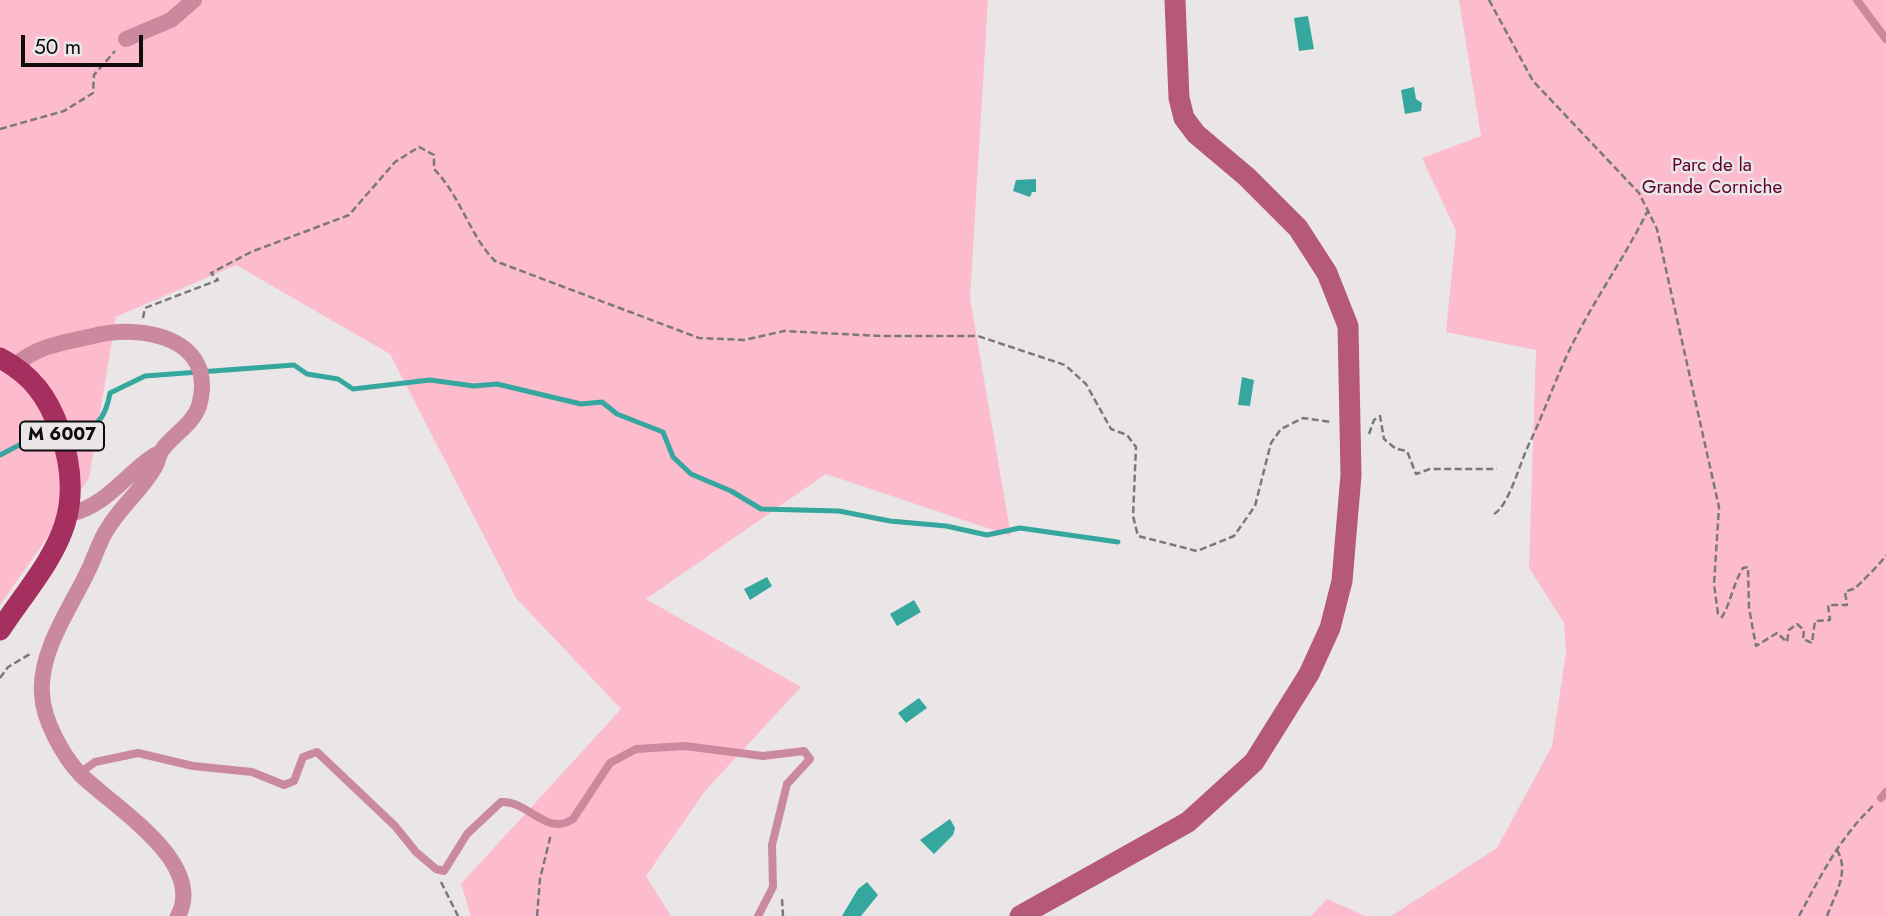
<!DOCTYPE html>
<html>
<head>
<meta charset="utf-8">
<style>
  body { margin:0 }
  #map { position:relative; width:1886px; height:916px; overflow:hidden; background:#eae6e7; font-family:Jost,sans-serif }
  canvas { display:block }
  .scale { position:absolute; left:21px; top:35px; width:122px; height:32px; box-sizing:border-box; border:4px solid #0e0c0d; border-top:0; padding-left:9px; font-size:21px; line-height:24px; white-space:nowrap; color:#0e0c0d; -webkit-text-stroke:5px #eae6e7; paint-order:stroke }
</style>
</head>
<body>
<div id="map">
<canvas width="1886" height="916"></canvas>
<div class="scale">50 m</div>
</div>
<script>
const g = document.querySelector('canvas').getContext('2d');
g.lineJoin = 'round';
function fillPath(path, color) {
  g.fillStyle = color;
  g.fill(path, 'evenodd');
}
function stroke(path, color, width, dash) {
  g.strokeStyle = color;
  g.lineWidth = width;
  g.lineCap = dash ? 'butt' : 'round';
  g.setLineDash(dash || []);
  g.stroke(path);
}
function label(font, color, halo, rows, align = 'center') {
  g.font = font + ' Jost,sans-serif';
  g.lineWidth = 5;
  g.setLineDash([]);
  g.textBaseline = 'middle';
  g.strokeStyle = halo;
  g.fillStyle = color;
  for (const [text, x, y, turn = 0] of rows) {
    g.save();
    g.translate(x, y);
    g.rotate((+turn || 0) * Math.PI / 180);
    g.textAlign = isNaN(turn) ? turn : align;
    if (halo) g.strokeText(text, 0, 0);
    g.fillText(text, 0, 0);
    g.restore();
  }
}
const green = new Path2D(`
  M 0,0 L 988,0 L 970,298 L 1011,536 L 826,474 L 646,599 L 801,687 L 705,791 L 646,876 L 671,916 L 471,916 L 461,884 L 621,709 L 516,598 L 390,354 L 236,265 L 116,317 L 89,478 L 0,605 Z
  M 1459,0 L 1886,0 L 1886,916 L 1391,916 L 1497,848 L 1552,746 L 1566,652 L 1564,623 L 1529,568 L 1536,350 L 1446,332 L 1456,231 L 1422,158 L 1481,136 Z
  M 1327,899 L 1365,916 L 1311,916 Z`);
const water = new Path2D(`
  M 1308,16 L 1314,49 L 1299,51 L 1294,18 Z
  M 1414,87 L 1416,99 L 1422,103 L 1421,111 L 1405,114 L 1401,90 Z
  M 1036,179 L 1036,192 L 1032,192 L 1030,197 L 1013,191 L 1016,180 Z
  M 1242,377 L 1254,380 L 1250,406 L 1238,405 Z
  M 767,577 L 772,586 L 750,600 L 744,589 Z
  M 914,600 L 921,612 L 897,626 L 890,614 Z
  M 919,698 L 927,708 L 906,723 L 898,713 Z
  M 950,819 L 955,828 L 953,835 L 934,854 L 920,840 Z
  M 867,882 L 878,895 L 861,916 L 842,916 L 858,889 Z`);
const stream = new Path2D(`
  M 66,432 C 95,431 105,421 110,393 L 145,376 L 294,365 L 307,374 L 338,379 L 353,389 L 430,380 L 474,386 L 497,384 L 581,404 L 602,402 L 617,414 L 663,432 L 673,457 L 691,474 L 731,491 L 761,509 L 839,511 L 890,521 L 946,526 L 987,535 L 1020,528 L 1118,542
  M 0,455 L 44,432 L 57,432`);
const path = new Path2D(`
  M 1489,0 L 1533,81 L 1639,193 L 1657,229 L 1719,507 L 1714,584 L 1718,614 L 1722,617 C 1731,602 1733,584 1743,568 L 1748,567 L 1749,608 L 1756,646 L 1777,633 L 1787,642 L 1789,630 L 1797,624 L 1804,630 L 1803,639 L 1812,643 L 1815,621 L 1830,620 L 1828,605 L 1847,605 L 1845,592 C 1848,590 1852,590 1855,588 C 1859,585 1884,560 1886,555
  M 0,129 L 64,111 L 93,93 L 94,75 L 115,51
  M 143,318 L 145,308 L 218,280 L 211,273 L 251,252 L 349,215 L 395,162 L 419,147 L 434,155 L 434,169 C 462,198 469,235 495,261 L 699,338 L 744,340 L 784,331 L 881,336 L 978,336 L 1065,365 L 1086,384 L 1111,429 L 1127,435 L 1136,447 L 1133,516 L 1138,536 L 1197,551 L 1234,536 L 1255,506 L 1271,443 L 1281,429 L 1303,418 L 1330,422
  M 1369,434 L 1374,420 L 1380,416 L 1384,439 L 1396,449 L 1407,451 L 1416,474 L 1430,469 L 1497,469
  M 1494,514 C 1509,506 1520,462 1529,444 C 1546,409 1558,371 1576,337 C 1598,294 1626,255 1647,212
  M 0,678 L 8,667 L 30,654
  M 441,882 L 458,916
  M 782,899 L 783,916
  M 537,916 L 540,879 L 551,834
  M 1799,916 C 1820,877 1840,837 1873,806
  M 1827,916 C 1835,894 1850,872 1837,850`);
const lane = new Path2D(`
  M 1857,0 L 1886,39
  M 80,773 L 95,762 L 138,753 L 193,766 L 252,772 L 284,785 L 294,781 L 303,757 L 317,752 L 395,826 L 416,852 L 436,869 L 444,871 L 467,834 L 501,802 C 528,800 546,837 573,819 L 610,763 L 636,749 L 685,746 L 763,756 L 804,751 L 810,759 L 787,784 L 772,845 L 773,887 L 758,916
  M 1881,798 L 1886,792`);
const street = new Path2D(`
  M 126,39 L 171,20 L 194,0
  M 15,366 C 35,346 66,342 93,336 C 142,323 218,338 199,406 C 193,424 173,435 162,450 C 159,454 158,460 156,465 C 144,488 121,506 108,528 C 99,541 95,557 88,571 C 70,609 39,651 42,694 C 43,720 63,756 80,774 C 112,806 207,862 178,916
  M 70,514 C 108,505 125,474 155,455`);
const secondary = new Path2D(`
  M 1020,916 L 1188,822 L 1254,762 L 1309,674 L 1330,628 L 1342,581 L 1351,475 L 1348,326 L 1327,273 L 1298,228 L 1247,177 L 1196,134 L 1184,118 L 1179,98 L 1175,0`);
const primary = new Path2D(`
  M 0,358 C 32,375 48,397 60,431 C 91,522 48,559 0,630`);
const shields = [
  [62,436,84]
];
const shieldNames = [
  ["M 6007",62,436]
];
const parkNames = [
  ["Parc de la",1712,166],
  ["Grande Corniche",1712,188]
];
fillPath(green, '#fdbbce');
fillPath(water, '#35a79e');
stroke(stream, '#35a79e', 5);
stroke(path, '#7b7879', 2.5, [7, 3.5]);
stroke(lane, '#ca899c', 8);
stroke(street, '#ca899c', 16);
stroke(secondary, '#b65878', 21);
stroke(primary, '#a52f5f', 21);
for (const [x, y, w] of shields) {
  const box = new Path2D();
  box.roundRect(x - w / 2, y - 14.5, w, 29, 5);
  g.fillStyle = '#eae6e7';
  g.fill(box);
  stroke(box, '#0e0c0d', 2);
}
label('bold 18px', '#0e0c0d', null, shieldNames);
label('19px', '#5d012e', '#eae6e7', parkNames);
</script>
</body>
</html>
